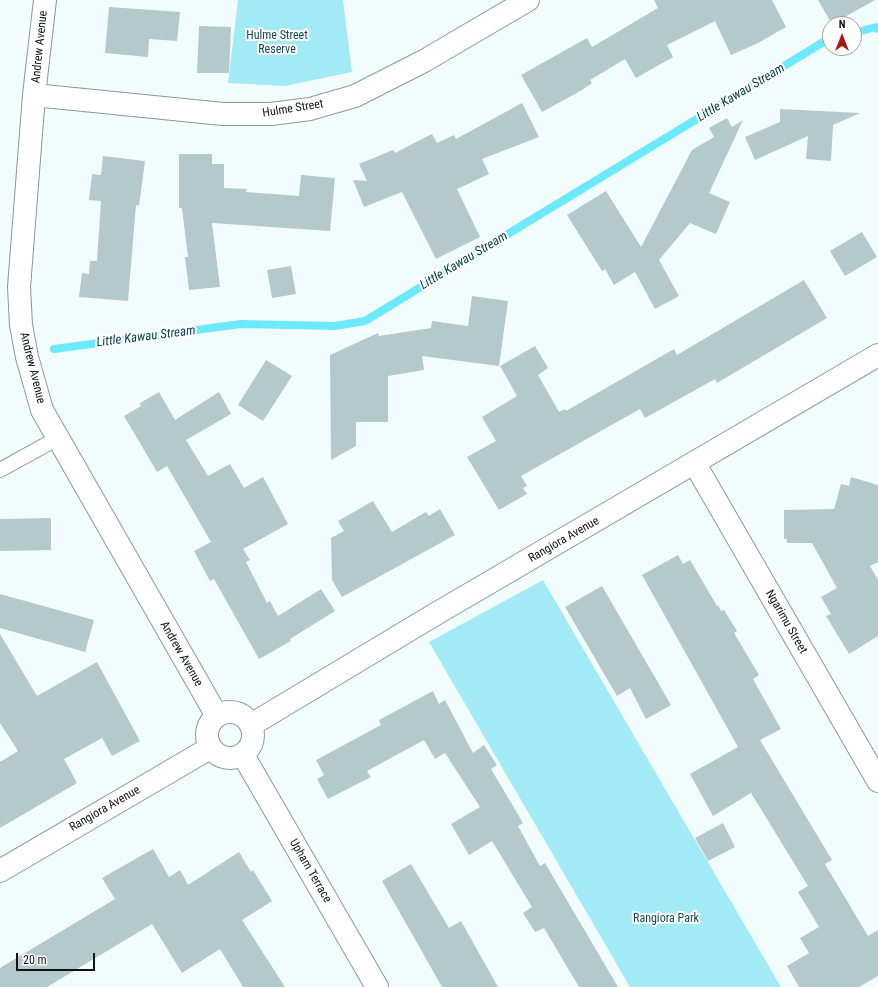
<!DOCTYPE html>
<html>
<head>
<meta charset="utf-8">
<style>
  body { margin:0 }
  #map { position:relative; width:878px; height:987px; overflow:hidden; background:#f3fcfd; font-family:"Roboto Condensed",sans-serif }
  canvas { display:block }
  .north { position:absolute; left:822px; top:16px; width:40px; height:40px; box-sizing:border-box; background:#fff; border:1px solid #9ea1a2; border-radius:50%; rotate:0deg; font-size:11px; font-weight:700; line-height:16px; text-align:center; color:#0d1517 }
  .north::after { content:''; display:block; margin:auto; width:14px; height:18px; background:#a91616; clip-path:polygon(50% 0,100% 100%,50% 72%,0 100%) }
  .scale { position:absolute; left:16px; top:953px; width:79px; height:18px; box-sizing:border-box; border:2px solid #0d1517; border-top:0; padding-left:5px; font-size:12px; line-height:14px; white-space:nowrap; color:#0d1517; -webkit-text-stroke:3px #fff; paint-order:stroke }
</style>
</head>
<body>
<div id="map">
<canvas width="878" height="987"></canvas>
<div class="north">N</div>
<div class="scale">20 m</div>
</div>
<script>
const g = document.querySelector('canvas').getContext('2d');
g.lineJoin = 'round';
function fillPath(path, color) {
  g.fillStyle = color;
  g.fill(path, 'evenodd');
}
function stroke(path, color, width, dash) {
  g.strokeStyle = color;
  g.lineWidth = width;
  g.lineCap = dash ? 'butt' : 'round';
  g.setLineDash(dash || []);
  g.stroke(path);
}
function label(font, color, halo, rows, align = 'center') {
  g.font = font + ' "Roboto Condensed",sans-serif';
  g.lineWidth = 4;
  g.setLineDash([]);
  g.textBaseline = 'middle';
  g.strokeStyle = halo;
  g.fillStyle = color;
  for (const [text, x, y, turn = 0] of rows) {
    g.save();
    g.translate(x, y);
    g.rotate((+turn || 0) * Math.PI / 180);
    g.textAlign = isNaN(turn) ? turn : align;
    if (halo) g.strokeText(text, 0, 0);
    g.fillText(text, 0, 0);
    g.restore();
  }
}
const green = new Path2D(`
  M 238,0 L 343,0 L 352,72 L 285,86 L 228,83 Z
  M 543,580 L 781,987 L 630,987 L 429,642 Z`);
const stream = new Path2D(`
  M 854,33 L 876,27 L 878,29
  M 54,349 L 241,324 L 335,326 L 365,321 L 830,38`);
const building = new Path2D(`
  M 654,0 L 772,0 L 786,27 L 758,43 L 731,55 L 715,21 L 667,45 L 673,57 L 636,78 L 625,59 L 590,80 L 592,83 L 582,90 L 542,112 L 521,75 L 587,38 L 592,47 L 658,8 Z
  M 818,0 L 875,0 L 832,24 Z
  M 109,7 L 180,12 L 177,41 L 149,39 L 148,57 L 105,53 Z
  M 199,26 L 231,27 L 229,73 L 197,73 Z
  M 522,103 L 539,137 L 482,159 L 489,174 L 457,189 L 480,237 L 436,259 L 402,192 L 364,207 L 353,180 L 367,181 L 359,164 L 393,150 L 395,153 L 432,134 L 437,143 L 454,135 L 456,139 Z
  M 780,109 L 860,113 L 833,125 L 831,161 L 806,159 L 808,136 L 755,160 L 745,137 L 780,122 Z
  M 727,118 L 732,127 L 743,120 L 709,193 L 730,202 L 716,234 L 690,223 L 659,260 L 679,296 L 655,309 L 635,272 L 614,285 L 605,269 L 602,271 L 567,215 L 606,191 L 641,247 L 692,150 L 714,137 L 709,128 Z
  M 179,154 L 212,154 L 212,164 L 224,164 L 224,188 L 247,189 L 246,192 L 299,196 L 301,175 L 335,178 L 330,231 L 212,223 L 220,287 L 189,290 L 185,257 L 188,257 L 182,208 L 179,208 Z
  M 103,156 L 145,161 L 139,206 L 136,205 L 128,301 L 79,297 L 82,273 L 89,274 L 90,261 L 97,261 L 101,201 L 89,200 L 92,174 L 101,175 Z
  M 862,232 L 877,257 L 845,276 L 830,251 Z
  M 291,266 L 296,294 L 272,298 L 267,270 Z
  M 804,280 L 827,318 L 717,383 L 715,379 L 645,418 L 640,409 L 521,476 L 527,486 L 523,488 L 527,494 L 499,510 L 467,457 L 496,441 L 482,417 L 517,396 L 500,366 L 535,346 L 548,368 L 538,375 L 559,412 L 565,409 L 566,411 L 674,349 L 677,355 Z
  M 472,296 L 508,301 L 499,366 L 422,356 L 424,370 L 388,376 L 388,422 L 356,422 L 356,446 L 331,460 L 330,355 L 378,333 L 379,336 L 431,328 L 432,321 L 468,326 Z
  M 266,360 L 292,376 L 263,421 L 238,405 Z
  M 159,392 L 175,420 L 219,392 L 231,414 L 186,440 L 208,476 L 230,464 L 244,488 L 263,477 L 288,524 L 243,549 L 250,560 L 246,562 L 267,603 L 270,601 L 278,616 L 321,589 L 335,611 L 290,639 L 291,641 L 259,659 L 214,579 L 210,581 L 194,551 L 211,542 L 167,466 L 157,472 L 124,416 L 141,406 L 140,403 Z
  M 851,477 L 878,485 L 878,562 L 870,566 L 878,580 L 878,636 L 849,654 L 826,616 L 831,614 L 821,597 L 837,588 L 812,543 L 787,543 L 787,539 L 784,539 L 784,510 L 834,509 L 841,484 L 849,486 Z
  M 373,501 L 392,532 L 426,512 L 429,516 L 440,509 L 455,535 L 342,597 L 332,580 L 331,538 L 344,531 L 338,521 Z
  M 51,518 L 51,550 L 0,551 L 0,519 Z
  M 678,555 L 683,564 L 690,560 L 717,606 L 718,605 L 721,611 L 724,610 L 737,631 L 734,633 L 759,675 L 753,679 L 781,729 L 760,740 L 832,860 L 825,864 L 868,936 L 878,930 L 878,976 L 859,987 L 799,987 L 787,966 L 809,953 L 800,938 L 819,927 L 798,892 L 808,886 L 751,793 L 713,816 L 690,774 L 738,747 L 642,575 Z
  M 602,586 L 671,705 L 646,719 L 630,688 L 617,696 L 565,607 Z
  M 0,594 L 94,620 L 85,652 L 0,628 Z
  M 0,634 L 37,696 L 97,662 L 140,741 L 112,756 L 102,738 L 64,759 L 77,783 L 0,828 L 0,762 L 18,751 L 0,723 Z
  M 433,691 L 439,704 L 445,700 L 473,753 L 484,745 L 497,765 L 491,769 L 523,823 L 518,826 L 540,866 L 545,863 L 618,987 L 579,987 L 544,928 L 535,932 L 523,913 L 532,907 L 492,841 L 469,855 L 451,824 L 480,807 L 445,753 L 435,759 L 424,740 L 367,771 L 371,777 L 328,799 L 317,779 L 324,775 L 316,760 L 381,725 L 379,720 Z
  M 723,823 L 735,847 L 708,861 L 695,838 Z
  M 153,849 L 169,877 L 180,870 L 188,885 L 239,852 L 251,872 L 253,870 L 272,901 L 242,920 L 285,987 L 243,987 L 220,949 L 182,973 L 152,924 L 47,987 L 0,987 L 0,968 L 115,899 L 102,878 Z
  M 411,864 L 449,928 L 461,921 L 498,987 L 442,987 L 382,881 Z`);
const lane = new Path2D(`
  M 0,470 L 58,438`);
const street = new Path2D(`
  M 45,0 L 34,95 L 19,287 L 21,325 L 27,357 L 42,410 L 217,716
  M 34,95 L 223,114 L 271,114 L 310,109 L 355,96 L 424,61 L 528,0
  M 695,464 L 878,781
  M207 735a23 23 0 1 1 46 0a23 23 0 1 1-46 0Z
  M 251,725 L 434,615 L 878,355
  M 243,755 L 377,987
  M 0,871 L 210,748`);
const parkNames = [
  ["Hulme Street",277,36],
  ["Reserve",277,50],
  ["Rangiora Park",666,919]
];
const streetNames = [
  ["Andrew Avenue",40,47,-84],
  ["Hulme Street",293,109,-9],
  ["Andrew Avenue",32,368,76],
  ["Rangiora Avenue",564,540,-30],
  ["Ngarimu Street",786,622,60],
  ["Andrew Avenue",181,654,60],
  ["Rangiora Avenue",105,809,-30],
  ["Upham Terrace",310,871,60]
];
const waterNames = [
  ["Little Kawau Stream",741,93,-31],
  ["Little Kawau Stream",464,261,-31],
  ["Little Kawau Stream",146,337,-7]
];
fillPath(green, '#a2ebf6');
stroke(stream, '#6ce9fb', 8);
fillPath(building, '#b3c9cc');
stroke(lane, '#859a9d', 16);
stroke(street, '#859a9d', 24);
stroke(lane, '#fff', 14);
stroke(street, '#fff', 22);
label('12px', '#114a52', '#fff', parkNames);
label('12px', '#0d1517', '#fff', streetNames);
label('italic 13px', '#003d45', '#fff', waterNames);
</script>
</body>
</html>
